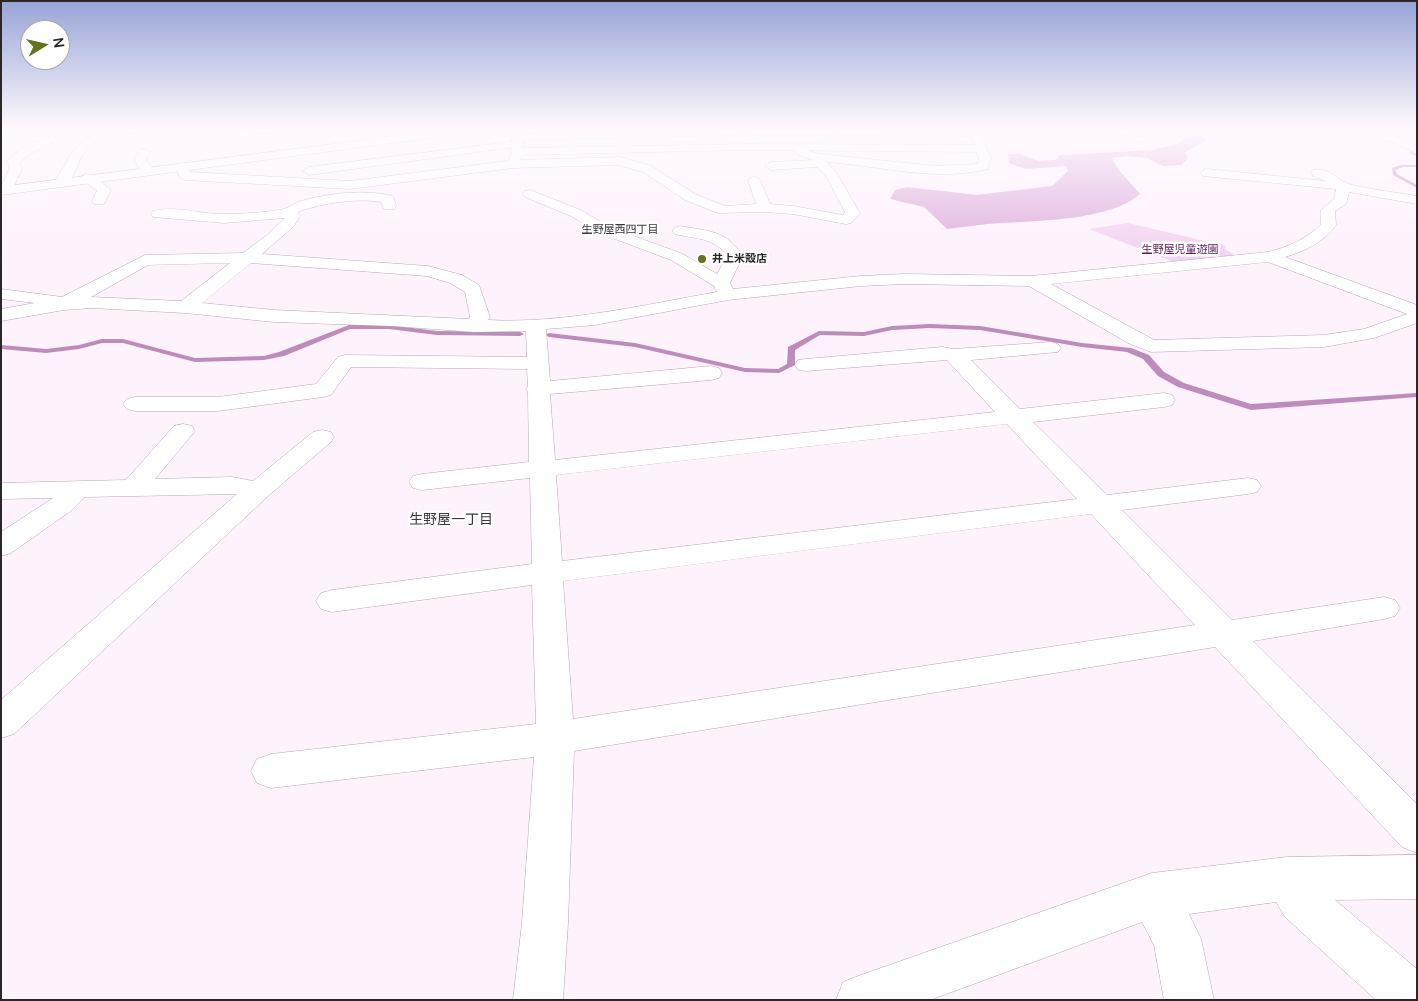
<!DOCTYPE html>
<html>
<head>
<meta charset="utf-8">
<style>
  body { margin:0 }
  #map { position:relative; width:1418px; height:1001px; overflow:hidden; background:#fef2fd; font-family:Manrope,sans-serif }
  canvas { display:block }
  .frame { position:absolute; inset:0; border:2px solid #2a262a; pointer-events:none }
  .north { position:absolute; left:20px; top:20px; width:50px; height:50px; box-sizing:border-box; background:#fff; border:1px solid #aaa8aa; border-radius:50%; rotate:81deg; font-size:14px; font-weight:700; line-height:20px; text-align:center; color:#2a262a }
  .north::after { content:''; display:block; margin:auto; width:18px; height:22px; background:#66721c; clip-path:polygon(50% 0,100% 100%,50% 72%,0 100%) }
</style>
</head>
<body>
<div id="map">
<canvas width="1418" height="1001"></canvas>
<div class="frame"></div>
<div class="north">N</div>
</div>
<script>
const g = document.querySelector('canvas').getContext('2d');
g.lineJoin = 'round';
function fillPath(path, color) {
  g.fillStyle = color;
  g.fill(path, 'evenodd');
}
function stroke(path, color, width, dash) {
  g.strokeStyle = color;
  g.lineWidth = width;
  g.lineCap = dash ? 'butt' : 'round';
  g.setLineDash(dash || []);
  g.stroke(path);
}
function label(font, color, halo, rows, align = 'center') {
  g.font = font + ' Manrope,"Noto Sans JP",sans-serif';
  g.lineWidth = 5;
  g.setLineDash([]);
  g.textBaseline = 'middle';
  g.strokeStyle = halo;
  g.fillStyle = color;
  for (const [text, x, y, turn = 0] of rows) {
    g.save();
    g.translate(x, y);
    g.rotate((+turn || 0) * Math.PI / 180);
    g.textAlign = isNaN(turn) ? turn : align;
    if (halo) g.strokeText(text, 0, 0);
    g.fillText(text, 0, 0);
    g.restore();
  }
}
const green = new Path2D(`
  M 1128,223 L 1226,246 L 1225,249 L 1240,259 L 1179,264 L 1089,229 Z`);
const forest = new Path2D(`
  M 1203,137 L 1207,140 L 1185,152 L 1188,158 L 1181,165 L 1163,166 L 1147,158 L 1127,156 L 1112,158 L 1119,170 L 1140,194 C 1111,220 1039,221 1001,223 C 983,224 965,227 947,229 L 924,207 L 890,199 L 895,190 L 907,187 L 977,195 L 1052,186 L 1068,171 L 1066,166 L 1026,169 L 1009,163 L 1008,154 L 1021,154 L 1039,161 L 1055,160 L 1060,155 L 1152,150 L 1176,144 L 1184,139 Z`);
const stream = new Path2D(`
  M 1410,151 L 1417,154 L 1417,157 L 1410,153 Z
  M 1401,165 L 1417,165 L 1417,167 L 1402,167 L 1396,170 L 1397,174 L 1417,185 L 1417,188 L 1393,175 L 1392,168 Z
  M 930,324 L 980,326 L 1082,343 L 1131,348 L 1149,355 L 1164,372 L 1184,383 L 1251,404 L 1417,393 L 1417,397 L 1251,410 L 1178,387 L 1158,376 L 1143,359 L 1127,352 L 1082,347 L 980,330 L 930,328 L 892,330 L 864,336 L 820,335 L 795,350 L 795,365 L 779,373 L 745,372 L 635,347 L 549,337 L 545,335 L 549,333 L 635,343 L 745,368 L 778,369 L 787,364 L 788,347 L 819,331 L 864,332 L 892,326 Z
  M 349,325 L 389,325 L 437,331 L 520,332 L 524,334 L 520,336 L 437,335 L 389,329 L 350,329 L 284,356 L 264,360 L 195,362 L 123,343 L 102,343 L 79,349 L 46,353 L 1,349 L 1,345 L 46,349 L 79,345 L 102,339 L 123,339 L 195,358 L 264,356 L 279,352 Z`);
const street = new Path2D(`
  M 4,129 L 150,129 C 140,138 114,128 97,140 C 93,143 86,149 83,154 C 77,163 74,183 62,186 L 55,182 L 73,151 L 93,134 L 9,132 Z
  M 240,129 L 292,129 L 296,132 L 291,135 L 245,132 Z
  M 357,129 L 368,129 L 383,143 L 381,145 L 373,145 Z
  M 726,129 L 975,130 L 980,133 L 975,136 L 742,135 L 518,140 L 513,137 L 518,134 Z
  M 1201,129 L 1223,129 L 1222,131 C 1209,134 1177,143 1167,133 L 1172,130 Z
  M 1350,129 C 1374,129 1395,135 1417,146 L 1417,153 L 1390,141 L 1351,131 Z
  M 52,136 L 58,139 L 56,141 L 29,154 L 19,163 L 22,168 L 11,193 L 1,193 L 1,186 L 10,168 L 7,162 C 17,149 37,140 52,136 Z
  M 518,141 L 524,144 L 522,146 L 309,175 L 303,171 L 309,167 Z
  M 797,145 L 809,151 L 820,154 L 936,166 L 978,164 L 979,157 L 975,149 L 981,146 L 985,147 L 991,157 L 988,169 C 935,182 881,166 827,162 L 837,174 L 860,213 L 851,223 L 846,224 L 793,214 L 764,212 L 718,213 L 685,200 L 643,172 L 619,165 L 513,168 L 350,189 L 185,180 L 179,176 L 176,166 L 182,162 L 186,163 L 190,172 L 350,181 L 508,161 L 513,150 L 517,149 L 523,152 L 520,160 L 620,157 L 651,166 L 695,194 L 725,206 L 756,204 L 748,180 L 754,176 L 760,180 L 770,204 L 793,206 L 843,215 L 845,212 L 826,176 L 817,167 L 771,170 L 765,166 L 771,162 L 813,160 L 799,155 L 791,148 Z
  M 144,149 L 150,152 L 146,160 L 152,167 L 150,173 L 142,173 L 134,160 L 140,150 Z
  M 1207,169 L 1326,181 L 1313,176 L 1311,173 L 1313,170 C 1326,167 1334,176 1344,182 C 1356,188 1401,193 1417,196 L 1417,204 L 1349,192 L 1346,204 L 1335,211 L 1336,225 C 1324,242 1305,251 1285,257 L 1417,305 L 1417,323 L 1374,338 L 1324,347 L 1151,352 L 1128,343 L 1029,286 L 904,284 L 861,286 L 728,300 L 595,325 L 546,329 L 550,381 L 711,366 L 719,368 L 722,373 L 719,378 L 711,380 L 550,394 L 555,460 L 995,412 L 947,360 L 806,371 L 798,370 L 795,365 L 798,360 L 806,359 L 942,347 L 954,349 L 1051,342 L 1058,344 L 1061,348 L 1058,352 L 971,360 L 1020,409 L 1164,393 L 1172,395 L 1175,400 L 1172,405 L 1164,407 L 1033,422 L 1107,495 L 1248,478 L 1257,480 L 1261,486 L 1257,492 L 1248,494 L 1122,510 L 1232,620 L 1384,597 L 1395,600 L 1400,608 L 1395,616 L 1384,619 L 1253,641 L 1417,804 L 1417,853 L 1402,847 L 1215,647 L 574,751 L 568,923 L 563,1000 L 513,1000 L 522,923 L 534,757 L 271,788 L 257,783 L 251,771 L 257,759 L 271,754 L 536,724 L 532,585 L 332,612 L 321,609 L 316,601 L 321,593 L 332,590 L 532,564 L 530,478 L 422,490 L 413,488 L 409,482 L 413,476 L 422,474 L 529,462 L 528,392 L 526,389 L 528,386 L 527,369 L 351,367 L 331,395 L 323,397 L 218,411 L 135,411 L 127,409 L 123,404 L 127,399 L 135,397 L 218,397 L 316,384 L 338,357 L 345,355 L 527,357 L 526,331 L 474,332 L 392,326 L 274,322 L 185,313 L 92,308 L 64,310 L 1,321 L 1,309 L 35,303 L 1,299 L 1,289 L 62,297 L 145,255 L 243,253 L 267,235 L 285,218 L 224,223 L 153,217 L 151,214 L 153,211 C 177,205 202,215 226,214 C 238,214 273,212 284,209 C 290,207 295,203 301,201 C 330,193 364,189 393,196 L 396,206 L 394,209 L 384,209 L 381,202 C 355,198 325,203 300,211 L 298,213 L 300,216 L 294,226 L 262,254 L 428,266 L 462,275 L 479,285 L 490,317 L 488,320 C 563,324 643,305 717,292 L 714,286 L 671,260 L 599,233 L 571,216 L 525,197 L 523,194 L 525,191 L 530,190 L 581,210 L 609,227 L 683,254 L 717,274 L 727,256 C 715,237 694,239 675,234 L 672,231 L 675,228 L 680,226 C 708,231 726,230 743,256 L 730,283 L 733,289 L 861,276 L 904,274 L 1032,276 L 1268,252 C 1288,247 1307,239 1321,224 L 1321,210 L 1334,199 L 1336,189 L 1203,176 L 1201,173 L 1203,170 ZM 1268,262 L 1407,314 L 1364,329 L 1324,335 L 1154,340 L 1051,284 ZM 230,263 L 181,301 L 91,297 L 148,265 ZM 251,263 L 427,276 L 450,283 L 465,292 L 470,317 L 469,319 L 274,310 L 202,303 ZM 1007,424 L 1077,499 L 562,561 L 556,475 ZM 1091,514 L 1195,625 L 573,719 L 563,581 Z
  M 86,174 L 91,175 L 111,190 L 104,204 L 94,204 L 92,201 L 97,191 L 80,178 Z
  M 183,424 L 192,426 L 195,431 L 155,479 L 232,477 L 253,481 L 313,432 L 322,430 L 331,432 L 334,437 L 331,442 L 268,496 L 14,734 L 1,738 L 1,700 L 237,494 L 85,497 L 72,510 L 11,553 L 1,556 L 1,532 L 53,498 L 1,499 L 1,483 L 126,480 L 174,426 Z
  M 1417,855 L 1417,899 L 1335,900 L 1417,969 L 1417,1000 L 1376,1000 L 1285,917 L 1276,902 L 1189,914 L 1201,939 L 1214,1000 L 1164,1000 L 1154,945 L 1142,922 L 930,1000 L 836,1000 L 843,982 L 861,975 L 1152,873 L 1287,857 Z`);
const secondary = new Path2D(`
  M 449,129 L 479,129 L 474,132 L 415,140 L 1,195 L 1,187 Z
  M 513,129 L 523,129 L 523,148 L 747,144 L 975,145 L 968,129 L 978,129 L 987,149 L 981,152 L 747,150 L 517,155 L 511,152 Z
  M 1085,129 L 1155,131 L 1173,129 L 1177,133 C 1168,142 1106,133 1090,132 Z`);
const markers = [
  [702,259,5,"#66721c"]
];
const farNeighbourhoodnames = [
  ["生野屋西四丁目",620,230]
];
const farParknames = [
  ["生野屋児童遊園",1180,250]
];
const farPoinames = [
  ["井上米殻店",712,259]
];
const neighbourhoodNames = [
  ["生野屋一丁目",451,520]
];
fillPath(green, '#f1d0f0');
fillPath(forest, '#daa8d9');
fillPath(stream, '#bd8cbc');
stroke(street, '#b4a9b4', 1);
stroke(secondary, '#b4a9b4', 1);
fillPath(street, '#fff');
fillPath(secondary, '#fff');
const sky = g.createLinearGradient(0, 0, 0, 269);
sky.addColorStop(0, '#97a4d6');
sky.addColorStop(0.48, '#fff9fe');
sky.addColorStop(1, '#fff9fe00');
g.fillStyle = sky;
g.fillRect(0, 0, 1418, 269);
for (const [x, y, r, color] of markers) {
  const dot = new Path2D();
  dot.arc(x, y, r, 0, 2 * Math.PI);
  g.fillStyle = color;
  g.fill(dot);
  stroke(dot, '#fff', 2);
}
label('11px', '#3e353e', '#fff', farNeighbourhoodnames);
label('11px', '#571c58', '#fff', farParknames);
label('bold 11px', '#2a262a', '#fff', farPoinames, 'left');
label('14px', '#3e353e', '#fff', neighbourhoodNames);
</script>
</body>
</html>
